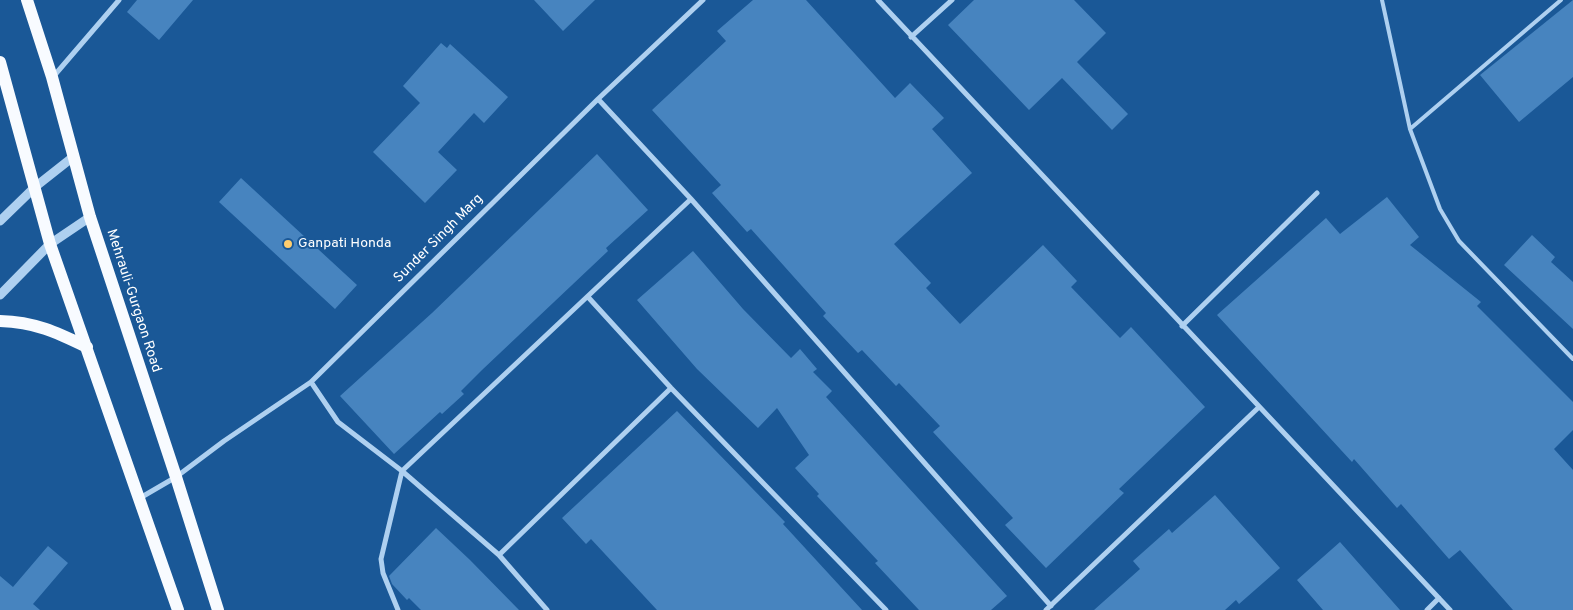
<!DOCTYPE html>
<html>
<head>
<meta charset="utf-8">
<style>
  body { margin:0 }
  canvas { display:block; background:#1a5897 }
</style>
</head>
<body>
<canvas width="1573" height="610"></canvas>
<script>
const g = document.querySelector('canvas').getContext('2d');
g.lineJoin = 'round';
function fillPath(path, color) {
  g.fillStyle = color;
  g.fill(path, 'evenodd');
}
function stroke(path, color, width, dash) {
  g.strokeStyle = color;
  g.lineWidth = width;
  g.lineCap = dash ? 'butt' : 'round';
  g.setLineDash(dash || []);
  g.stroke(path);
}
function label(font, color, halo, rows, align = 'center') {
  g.font = font + ' Overpass,sans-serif';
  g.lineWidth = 4;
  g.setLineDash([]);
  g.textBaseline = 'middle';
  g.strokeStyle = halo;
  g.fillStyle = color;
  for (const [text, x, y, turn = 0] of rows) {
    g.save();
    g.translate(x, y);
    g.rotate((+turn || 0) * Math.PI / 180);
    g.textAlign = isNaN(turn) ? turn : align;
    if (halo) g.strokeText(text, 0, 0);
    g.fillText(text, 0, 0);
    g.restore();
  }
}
const building = new Path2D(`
  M 137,0 L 193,0 L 159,40 L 127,12 Z
  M 534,0 L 595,0 L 563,31 Z
  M 753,0 L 806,0 L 895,98 L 910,83 L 944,118 L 932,129 L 972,173 L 894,244 L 931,283 L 926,288 L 960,324 L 1043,245 L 1077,281 L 1071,287 L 1120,338 L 1131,327 L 1205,407 L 1119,489 L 1124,493 L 1046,568 L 1005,525 L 1013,518 L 933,432 L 940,426 L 899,383 L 896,386 L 862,350 L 858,353 L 823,316 L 826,313 L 751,229 L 747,232 L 712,193 L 721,185 L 652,110 L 726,41 L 717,31 Z
  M 974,0 L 1074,0 L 1106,33 L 1077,62 L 1128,114 L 1112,130 L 1062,78 L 1029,110 L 948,25 Z
  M 1573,0 L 1573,77 L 1519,122 L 1480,75 Z
  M 441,43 L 447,48 L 450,44 L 508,97 L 484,123 L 474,113 L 438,152 L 457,170 L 425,203 L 373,152 L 420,103 L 403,86 Z
  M 597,154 L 648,210 L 606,248 L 608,251 L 482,370 L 461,391 L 464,394 L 442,414 L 440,412 L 394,454 L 340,396 L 432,313 Z
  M 241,178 L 357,285 L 335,309 L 219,202 Z
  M 1387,197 L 1419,237 L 1410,245 L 1481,302 L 1477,306 L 1573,402 L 1573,430 L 1554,449 L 1573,470 L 1573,610 L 1513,610 L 1460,550 L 1449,559 L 1401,504 L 1397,508 L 1354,459 L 1352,462 L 1217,315 L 1326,218 L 1340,234 Z
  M 1532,235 L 1555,257 L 1551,262 L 1573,282 L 1573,329 L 1504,265 Z
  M 693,251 L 743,309 L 791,358 L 800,349 L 817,369 L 813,372 L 832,391 L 826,397 L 1007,596 L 991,610 L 919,610 L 875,563 L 878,561 L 817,496 L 819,494 L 795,468 L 809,455 L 777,408 L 758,428 L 697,369 L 637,300 Z
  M 677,411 L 785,522 L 783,524 L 862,610 L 657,610 L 591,539 L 586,544 L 562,518 Z
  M 1215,495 L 1280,568 L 1239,604 L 1236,600 L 1225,610 L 1094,610 L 1140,569 L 1133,561 L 1169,529 L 1172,533 Z
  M 436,528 L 470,560 L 519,610 L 421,610 L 409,598 L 407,600 L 392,584 L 389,576 Z
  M 1340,542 L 1400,610 L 1323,610 L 1297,580 Z
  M 48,546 L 68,563 L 33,604 L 40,610 L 0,610 L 0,576 L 13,587 Z`);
const service = new Path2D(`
  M 1382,0 L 1410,129 L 1440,209 L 1459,241 L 1573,359
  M 1410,129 L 1561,0`);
const minor = new Path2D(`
  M 878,0 L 1450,610
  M 911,37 L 952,0
  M 53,77 L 119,0
  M 598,99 L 691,199 L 1051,606
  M 588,297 L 671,388 L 886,610
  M 1182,326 L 1317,193
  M 311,382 L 338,422 L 402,471 L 499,555 L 547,610
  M 140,498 L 176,477 L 224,441 L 311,382 L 598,99 L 703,0
  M 499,555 L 671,388
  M 398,610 L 383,573 L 381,559 L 402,471 L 691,199
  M 1046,610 L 1259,407
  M 1427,610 L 1439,598`);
const tertiary = new Path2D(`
  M 0,221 L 35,187 L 73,157
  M 0,295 L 50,244 L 90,217`);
const primary = new Path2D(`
  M 27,0 L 52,77 L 90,217 L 176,477 L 218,610
  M 0,62 L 50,244 L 178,610
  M 0,321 C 35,322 56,332 87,347`);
const markers = [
  [288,244,5,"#ffcd6e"]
];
const streetNames = [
  ["Sunder Singh Marg",439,239,-45],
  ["Mehrauli-Gurgaon Road",133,301,72]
];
const poiNames = [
  ["Ganpati Honda",298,244]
];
fillPath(building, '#4784bf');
stroke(service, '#aed0f0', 4);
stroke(minor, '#aed0f0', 5);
stroke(tertiary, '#aed0f0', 9);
stroke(primary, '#f8fbff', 12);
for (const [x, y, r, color] of markers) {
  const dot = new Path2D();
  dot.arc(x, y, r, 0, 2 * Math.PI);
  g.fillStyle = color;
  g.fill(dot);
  stroke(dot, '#1a5897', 2);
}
label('14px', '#fff', '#1a5897', streetNames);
label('14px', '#fff', '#1a5897', poiNames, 'left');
</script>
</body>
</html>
